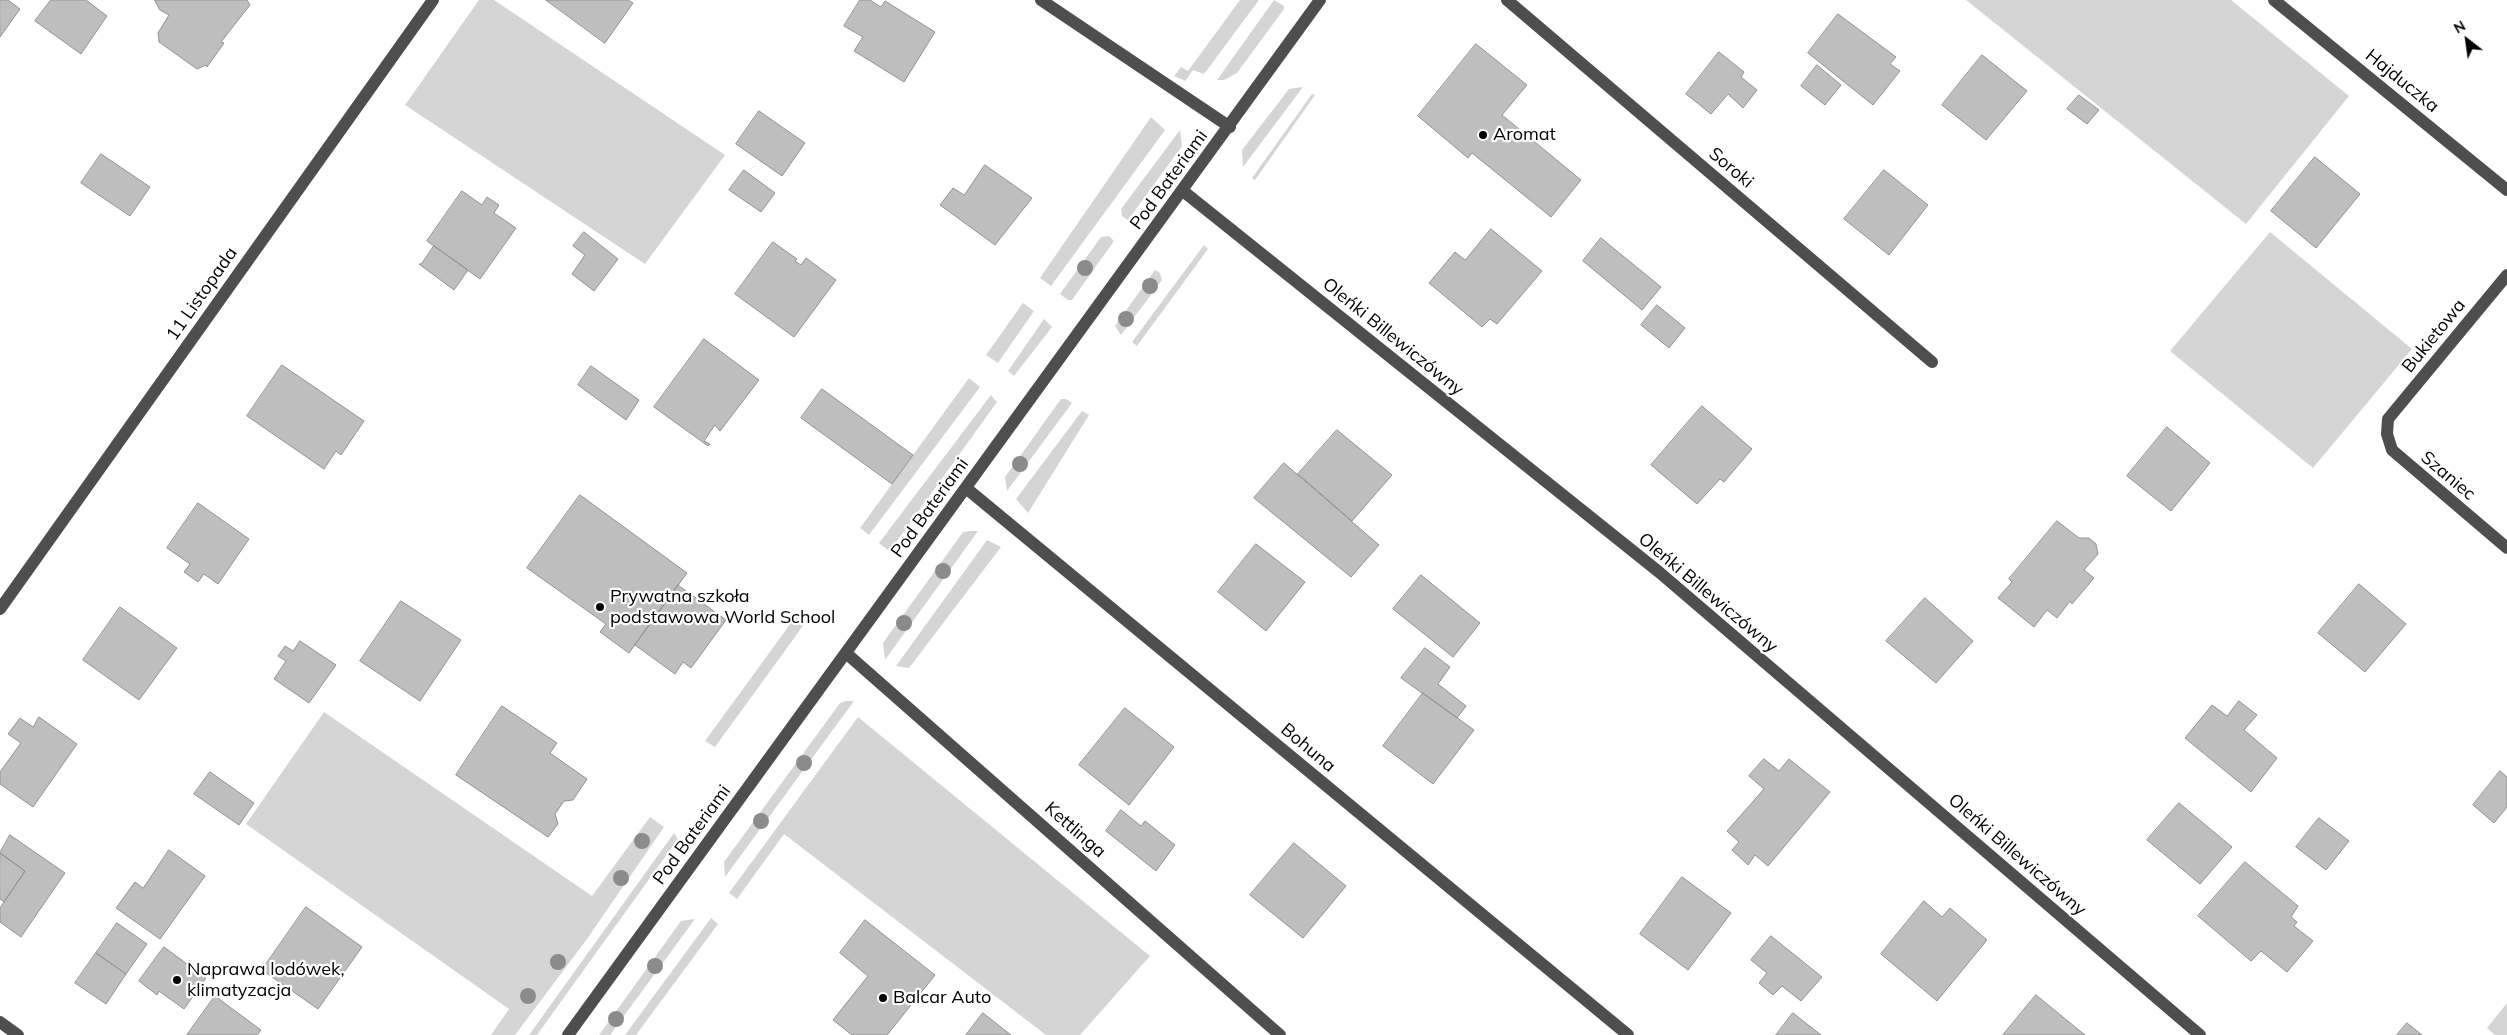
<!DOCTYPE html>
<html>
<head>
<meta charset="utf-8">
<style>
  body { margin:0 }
  #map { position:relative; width:2507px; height:1035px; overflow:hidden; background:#fff; font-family:Mulish,sans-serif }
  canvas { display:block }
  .north { position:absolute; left:2442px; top:15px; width:50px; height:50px; -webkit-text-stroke:4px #fff; paint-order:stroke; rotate:330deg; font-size:14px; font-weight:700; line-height:20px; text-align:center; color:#000 }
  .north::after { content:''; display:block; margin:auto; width:18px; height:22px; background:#000; clip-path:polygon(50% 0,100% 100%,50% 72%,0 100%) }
</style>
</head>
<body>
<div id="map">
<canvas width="2507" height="1035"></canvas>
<div class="north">N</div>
</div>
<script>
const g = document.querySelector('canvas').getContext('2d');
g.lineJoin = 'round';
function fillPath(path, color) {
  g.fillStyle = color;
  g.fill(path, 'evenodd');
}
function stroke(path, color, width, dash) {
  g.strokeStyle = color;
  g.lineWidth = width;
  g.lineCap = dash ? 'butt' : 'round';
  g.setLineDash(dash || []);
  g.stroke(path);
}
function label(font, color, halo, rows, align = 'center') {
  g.font = font + ' Mulish,sans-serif';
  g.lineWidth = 4.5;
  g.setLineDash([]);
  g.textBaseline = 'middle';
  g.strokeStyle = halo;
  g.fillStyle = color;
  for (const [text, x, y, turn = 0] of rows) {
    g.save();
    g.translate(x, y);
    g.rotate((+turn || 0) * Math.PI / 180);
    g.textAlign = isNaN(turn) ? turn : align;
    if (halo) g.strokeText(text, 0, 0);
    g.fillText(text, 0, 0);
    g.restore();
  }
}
const green = new Path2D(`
  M 479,0 L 494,0 L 725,155 L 645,264 L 405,105 Z
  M 1240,0 L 1259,0 L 1204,74 L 1193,70 L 1185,81 L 1174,76 L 1181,67 L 1188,71 Z
  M 1274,0 L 1284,6 L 1284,9 L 1237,73 L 1224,80 L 1217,80 Z
  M 1966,0 L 2231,0 L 2349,96 L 2246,224 Z
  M 1303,87 L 1243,167 L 1242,150 L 1289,89 Z
  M 1312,94 L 1315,95 L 1255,180 L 1252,178 Z
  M 1151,117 L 1165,130 L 1051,286 L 1040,278 Z
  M 1180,130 L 1182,146 L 1128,220 L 1122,216 L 1121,209 Z
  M 2270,232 L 2412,349 L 2313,468 L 2170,351 Z
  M 1109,236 L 1114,241 L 1072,300 L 1068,300 L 1060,294 L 1101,237 Z
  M 1204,245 L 1208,249 L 1137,346 L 1132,342 Z
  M 1155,270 L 1160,273 L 1162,280 L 1121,335 L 1115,326 Z
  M 1023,303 L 1034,311 L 998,363 L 986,355 Z
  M 1044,319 L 1052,327 L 1014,376 L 1008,371 Z
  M 969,378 L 980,387 L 869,535 L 860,528 Z
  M 991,395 L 997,402 L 892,548 L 888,550 L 879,543 Z
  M 1061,399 L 1066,399 L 1072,403 L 1007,491 L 1005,477 Z
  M 1082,411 L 1089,415 L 1028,513 L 1016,499 Z
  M 971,531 L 978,531 L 885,660 L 883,643 L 963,532 Z
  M 987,540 L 1001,547 L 909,668 L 896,666 Z
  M 799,612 L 808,619 L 715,747 L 705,741 Z
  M 846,701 L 854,701 L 725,877 L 724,862 L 840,703 Z
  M 324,712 L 592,896 L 650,817 L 664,827 L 587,939 L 515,1035 L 491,1035 L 509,1009 L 246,824 Z
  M 858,717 L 1150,956 L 1080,1035 L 1046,1035 L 784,834 L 737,899 L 729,893 Z
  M 674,833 L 678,839 L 537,1035 L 529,1035 Z
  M 711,918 L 718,924 L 636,1035 L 625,1035 Z
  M 695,919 L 610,1035 L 599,1035 L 681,921 Z
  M 2507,1003 L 2507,1035 L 2495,1035 L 2487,1028 Z`);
const building = new Path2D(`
  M 0,0 L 8,0 L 20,9 L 0,37 Z
  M 51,0 L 86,0 L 107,16 L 81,54 L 35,21 Z
  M 155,0 L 247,0 L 250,5 L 221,42 L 224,43 L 207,67 L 206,65 L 197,69 L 159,42 L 158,33 L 169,15 L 160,10 Z
  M 546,0 L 628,0 L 633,3 L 605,43 Z
  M 860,0 L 870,0 L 881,7 L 885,1 L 935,32 L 904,82 L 854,51 L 863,37 L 844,26 Z
  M 1838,14 L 1896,57 L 1890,64 L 1900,71 L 1873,105 L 1808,53 Z
  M 1476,44 L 1527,85 L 1502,115 L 1581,180 L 1551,217 L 1472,153 L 1468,158 L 1418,116 Z
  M 1719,52 L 1744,72 L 1741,77 L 1757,90 L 1743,108 L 1728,94 L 1711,114 L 1686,94 Z
  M 1982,55 L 2027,91 L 1986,140 L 1942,105 Z
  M 1817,65 L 1841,85 L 1825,105 L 1801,86 Z
  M 2079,95 L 2099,110 L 2087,124 L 2067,109 Z
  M 759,111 L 805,143 L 782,176 L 736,144 Z
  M 101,154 L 150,187 L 130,216 L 81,183 Z
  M 2315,157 L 2360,194 L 2316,248 L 2271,211 Z
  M 985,165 L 1032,198 L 995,245 L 940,205 L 953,188 L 964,195 Z
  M 744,170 L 775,193 L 761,212 L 729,190 Z
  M 1884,170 L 1928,205 L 1889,255 L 1844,219 Z
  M 462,191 L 482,205 L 487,197 L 499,205 L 494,213 L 516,228 L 480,279 L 427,241 Z
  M 1491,229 L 1542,271 L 1497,324 L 1490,319 L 1482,327 L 1429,283 L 1455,252 L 1465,260 Z
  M 584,232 L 618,259 L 594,291 L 572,274 L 585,255 L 573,246 Z
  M 1601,238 L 1661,287 L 1642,310 L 1583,261 Z
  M 773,242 L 797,259 L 795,261 L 801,265 L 806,258 L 836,280 L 794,337 L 735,294 Z
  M 434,246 L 468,270 L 454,290 L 419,264 L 421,264 Z
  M 1657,305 L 1685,328 L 1669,348 L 1641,325 Z
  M 704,339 L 759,380 L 720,431 L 715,425 L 704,441 L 710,444 L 708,446 L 654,407 Z
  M 282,365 L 364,421 L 341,455 L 336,451 L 324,469 L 247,416 Z
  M 591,366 L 639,400 L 626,420 L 578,385 Z
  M 822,389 L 913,455 L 892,484 L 801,418 Z
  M 1702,406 L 1752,449 L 1724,482 L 1720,479 L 1697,504 L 1651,465 Z
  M 2167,427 L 2210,463 L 2171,511 L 2127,476 Z
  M 1337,430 L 1392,475 L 1352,521 L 1298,474 Z
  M 1284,463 L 1379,545 L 1351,577 L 1254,498 Z
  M 580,495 L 687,573 L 629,653 L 600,632 L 606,624 L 527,568 Z
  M 198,503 L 249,539 L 218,584 L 204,574 L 198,582 L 184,572 L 190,564 L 167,548 Z
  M 2057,521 L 2079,538 L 2089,538 L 2096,544 L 2098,554 L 2084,570 L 2094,578 L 2072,604 L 2070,601 L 2057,618 L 2047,610 L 2034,627 L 1998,598 L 2012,582 L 2009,579 Z
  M 1256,544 L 1305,582 L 1266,631 L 1218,592 Z
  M 1421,575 L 1480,623 L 1453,657 L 1393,609 Z
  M 2359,584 L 2406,624 L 2365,672 L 2318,633 Z
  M 678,585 L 726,620 L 691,668 L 683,662 L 675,674 L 635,645 Z
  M 1925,598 L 1973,641 L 1936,683 L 1886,641 Z
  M 401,601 L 461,640 L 420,701 L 360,661 Z
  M 120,607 L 177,648 L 139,700 L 83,660 Z
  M 300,641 L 336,665 L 309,703 L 274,679 L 286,661 L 278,656 L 285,646 L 293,651 Z
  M 1425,648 L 1450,667 L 1438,684 L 1466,706 L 1457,718 L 1401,678 Z
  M 1423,693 L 1474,730 L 1433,784 L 1383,746 Z
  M 2239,701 L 2257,715 L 2244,730 L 2277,758 L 2251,792 L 2185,738 L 2212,705 L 2227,716 Z
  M 502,706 L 557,743 L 550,753 L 587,779 L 573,800 L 564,801 L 555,814 L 558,824 L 548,837 L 456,775 Z
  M 1125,708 L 1174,747 L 1129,805 L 1079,765 Z
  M 39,717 L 77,744 L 33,807 L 0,784 L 0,772 L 21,743 L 8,734 L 20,718 L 33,727 Z
  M 1764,759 L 1779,771 L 1789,759 L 1830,792 L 1768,866 L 1755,855 L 1748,865 L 1732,850 L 1739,842 L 1727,831 L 1764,789 L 1749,776 Z
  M 2500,771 L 2507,777 L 2507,807 L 2494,823 L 2473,805 Z
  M 210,772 L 254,803 L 239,825 L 194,794 Z
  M 2179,803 L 2232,847 L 2200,884 L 2147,840 Z
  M 1121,810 L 1141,826 L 1145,821 L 1175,845 L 1156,871 L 1106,831 Z
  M 2319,818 L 2349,841 L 2326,870 L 2296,847 Z
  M 10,835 L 65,873 L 21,937 L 0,922 L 0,908 L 25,871 L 0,853 Z
  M 1294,843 L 1346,886 L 1303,938 L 1250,895 Z
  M 169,850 L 205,876 L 160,939 L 116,908 L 135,882 L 143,888 Z
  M 0,853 L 25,871 L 4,902 L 0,899 Z
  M 2245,862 L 2298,906 L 2291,917 L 2297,922 L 2294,926 L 2313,941 L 2287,972 L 2261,951 L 2251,961 L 2198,916 Z
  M 1682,877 L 1731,913 L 1688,970 L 1640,934 Z
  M 1924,901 L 1942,917 L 1950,908 L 1987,940 L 1937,1001 L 1881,954 Z
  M 306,907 L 362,947 L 318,1009 L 262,970 Z
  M 865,920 L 935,975 L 887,1035 L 852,1035 L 833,1020 L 868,976 L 840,953 Z
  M 117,923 L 147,944 L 126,974 L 96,953 Z
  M 1771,936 L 1822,977 L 1801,1001 L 1782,986 L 1773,995 L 1759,983 L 1767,973 L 1751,960 Z
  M 164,947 L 206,978 L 184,1009 L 159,991 L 157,995 L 139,981 Z
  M 96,953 L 126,974 L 106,1004 L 75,983 Z
  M 2036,995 L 2085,1035 L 2003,1035 Z
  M 215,996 L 261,1030 L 257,1035 L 187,1035 Z
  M 983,1013 L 1011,1035 L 966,1035 Z
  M 1793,1013 L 1821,1035 L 1776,1035 Z
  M 2407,1023 L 2422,1035 L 2397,1035 Z`);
const minor = new Path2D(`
  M 1041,0 L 1230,127
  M 1507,0 L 1932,362
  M 2274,0 L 2507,190
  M 1183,191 L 1659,572 L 2200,1035
  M 2507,275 L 2388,419 L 2387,434 L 2392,450 L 2507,548
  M 966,488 L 1628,1035
  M 0,609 L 433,0
  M 846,653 L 1280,1035
  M 0,1022 L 18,1035
  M 568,1035 L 1320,0`);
const trees = [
  [1085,268],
  [1150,286],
  [1126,319],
  [1020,464],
  [943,571],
  [904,623],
  [804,763],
  [761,821],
  [642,841],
  [621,878],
  [558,962],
  [655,966],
  [528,996],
  [616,1019]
];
const markers = [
  [1483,135,5,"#000"],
  [600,607,5,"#000"],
  [177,980,5,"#000"],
  [883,998,5,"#000"]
];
const streetNames = [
  ["Hajduczka",2402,81,39],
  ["Soroki",1731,168,40],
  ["Pod Bateriami",1169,180,-54],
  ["11 Listopada",202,294,-55],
  ["Bukietowa",2434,336,-51],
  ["Oleńki Billewiczówny",1393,337,39],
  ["Szaniec",2448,476,40],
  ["Pod Bateriami",930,508,-54],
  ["Oleńki Billewiczówny",1708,593,40],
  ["Bohuna",1308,748,40],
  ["Kettlinga",1075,830,41],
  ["Pod Bateriami",692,835,-54],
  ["Oleńki Billewiczówny",2017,855,41]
];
const poiNames = [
  ["Aromat",1493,135],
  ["Prywatna szkoła",610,597],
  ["podstawowa World School",610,618],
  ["Naprawa lodówek,",187,970],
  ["klimatyzacja",187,991],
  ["Balcar Auto",893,998]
];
fillPath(green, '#d5d5d5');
fillPath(building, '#bebebe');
stroke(building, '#929292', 1);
stroke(minor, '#4e4e4e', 12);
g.fillStyle = '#8b8b8b';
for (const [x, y] of trees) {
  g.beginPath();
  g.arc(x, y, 8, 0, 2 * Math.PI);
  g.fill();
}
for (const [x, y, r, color] of markers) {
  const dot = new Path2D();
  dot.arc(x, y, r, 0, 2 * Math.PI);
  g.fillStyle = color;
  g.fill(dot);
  stroke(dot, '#fff', 2);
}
label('18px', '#000', '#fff', streetNames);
label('18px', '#000', '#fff', poiNames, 'left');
</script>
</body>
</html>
